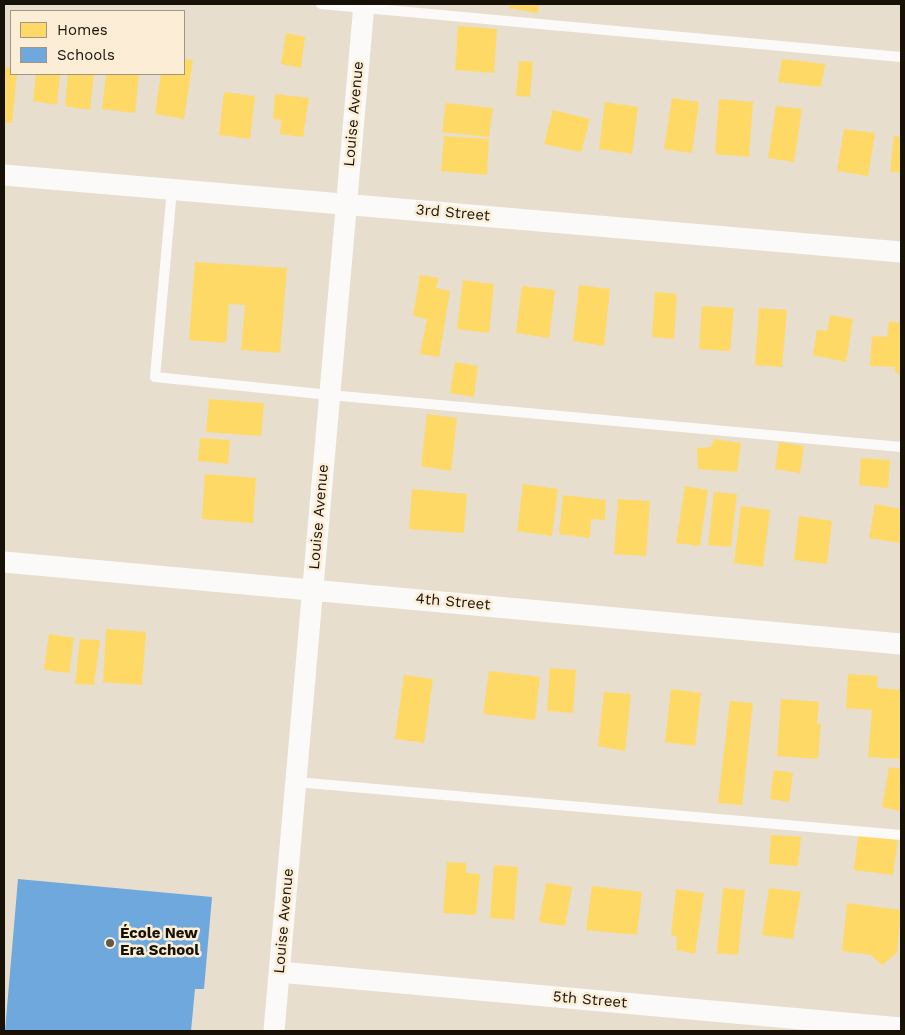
<!DOCTYPE html>
<html>
<head>
<meta charset="utf-8">
<style>
  body { margin:0 }
  #map { position:relative; width:905px; height:1035px; overflow:hidden; background:#e7decd; font-family:"Work Sans",sans-serif }
  canvas { display:block }
  .frame { position:absolute; inset:0; border:5px solid #171107; pointer-events:none }
  .legend { position:absolute; left:10px; top:10px; width:175px; height:65px; box-sizing:border-box; background:#fceed6; border:1px solid #a09683; margin:0; padding:6px 9px; list-style:none; font-size:15px; color:#171107 }
  .legend li { display:flex; align-items:center; gap:10px; height:25px }
  .legend b { width:25px; border:1px solid #a09683 }
</style>
</head>
<body>
<div id="map">
<canvas width="905" height="1035"></canvas>
<div class="frame"></div>
<ul class="legend">
<li><b style="height:14px;background:#ffd966"></b>Homes</li>
<li><b style="height:14px;background:#6fa8dc"></b>Schools</li>
</ul>
</div>
<script>
const g = document.querySelector('canvas').getContext('2d');
g.lineJoin = 'round';
function fillPath(path, color) {
  g.fillStyle = color;
  g.fill(path, 'evenodd');
}
function stroke(path, color, width, dash) {
  g.strokeStyle = color;
  g.lineWidth = width;
  g.lineCap = dash ? 'butt' : 'round';
  g.setLineDash(dash || []);
  g.stroke(path);
}
function label(font, color, halo, rows, align = 'center') {
  g.font = font + ' "Work Sans",sans-serif';
  g.lineWidth = 5;
  g.setLineDash([]);
  g.textBaseline = 'middle';
  g.strokeStyle = halo;
  g.fillStyle = color;
  for (const [text, x, y, turn = 0] of rows) {
    g.save();
    g.translate(x, y);
    g.rotate((+turn || 0) * Math.PI / 180);
    g.textAlign = isNaN(turn) ? turn : align;
    if (halo) g.strokeText(text, 0, 0);
    g.fillText(text, 0, 0);
    g.restore();
  }
}
const homes = new Path2D(`
  M 509,4 L 539,4 L 538,13 L 509,8 Z
  M 458,26 L 497,29 L 494,73 L 455,70 Z
  M 286,33 L 305,37 L 301,68 L 281,64 Z
  M 184,59 L 193,60 L 184,119 L 155,114 L 161,74 L 184,74 Z
  M 782,59 L 825,64 L 821,87 L 778,82 Z
  M 519,61 L 533,62 L 530,97 L 516,96 Z
  M 4,67 L 11,68 L 11,74 L 17,74 L 12,123 L 4,123 Z
  M 36,74 L 60,74 L 57,105 L 33,101 Z
  M 68,74 L 94,74 L 90,110 L 65,106 Z
  M 106,74 L 139,74 L 135,113 L 102,109 Z
  M 224,92 L 255,96 L 250,139 L 219,135 Z
  M 275,94 L 309,98 L 303,137 L 280,134 L 281,120 L 273,119 Z
  M 672,98 L 699,102 L 692,153 L 664,149 Z
  M 719,99 L 753,102 L 749,157 L 715,154 Z
  M 605,102 L 638,107 L 632,154 L 599,149 Z
  M 446,103 L 493,108 L 489,137 L 442,132 Z
  M 776,106 L 802,109 L 794,162 L 768,158 Z
  M 553,110 L 590,119 L 581,152 L 544,144 Z
  M 844,129 L 875,133 L 868,176 L 837,171 Z
  M 444,136 L 489,139 L 487,175 L 441,171 Z
  M 894,136 L 901,137 L 901,173 L 890,171 Z
  M 195,262 L 287,268 L 280,353 L 241,350 L 245,305 L 229,304 L 226,343 L 189,340 Z
  M 420,275 L 439,278 L 436,288 L 450,291 L 439,357 L 420,354 L 427,319 L 413,316 Z
  M 463,280 L 494,284 L 489,333 L 457,329 Z
  M 579,285 L 610,289 L 604,346 L 573,341 Z
  M 522,286 L 555,290 L 549,338 L 516,333 Z
  M 655,292 L 677,294 L 674,339 L 652,337 Z
  M 702,306 L 734,308 L 730,351 L 699,349 Z
  M 759,308 L 787,310 L 782,367 L 755,365 Z
  M 830,315 L 853,319 L 846,362 L 813,355 L 817,330 L 827,331 Z
  M 889,321 L 901,323 L 901,374 L 895,373 L 895,367 L 870,366 L 872,336 L 887,337 Z
  M 455,362 L 478,366 L 474,397 L 450,393 Z
  M 209,399 L 264,403 L 261,436 L 206,432 Z
  M 427,414 L 457,418 L 451,471 L 421,466 Z
  M 200,438 L 230,440 L 228,464 L 198,461 Z
  M 714,439 L 741,443 L 737,472 L 698,469 L 697,448 L 711,447 Z
  M 779,442 L 804,446 L 800,473 L 775,469 Z
  M 861,458 L 890,460 L 888,488 L 859,485 Z
  M 205,474 L 256,478 L 253,523 L 202,519 Z
  M 523,484 L 558,489 L 552,536 L 517,531 Z
  M 685,486 L 708,490 L 700,546 L 676,543 Z
  M 412,489 L 467,494 L 464,533 L 409,529 Z
  M 714,492 L 737,494 L 731,547 L 708,545 Z
  M 563,495 L 606,500 L 605,520 L 591,519 L 590,538 L 559,534 Z
  M 618,499 L 650,501 L 646,556 L 614,554 Z
  M 875,504 L 901,509 L 901,543 L 869,538 Z
  M 741,506 L 770,510 L 763,567 L 734,563 Z
  M 799,516 L 832,521 L 827,564 L 794,560 Z
  M 106,629 L 146,632 L 142,685 L 103,682 Z
  M 49,634 L 74,638 L 69,673 L 44,670 Z
  M 80,639 L 100,640 L 94,685 L 75,684 Z
  M 550,668 L 576,670 L 573,713 L 547,711 Z
  M 489,671 L 540,677 L 535,720 L 483,714 Z
  M 848,674 L 878,676 L 877,688 L 901,690 L 901,759 L 868,757 L 872,710 L 846,708 Z
  M 404,675 L 433,679 L 424,743 L 395,739 Z
  M 671,689 L 701,693 L 695,746 L 665,742 Z
  M 604,692 L 631,694 L 625,751 L 598,746 Z
  M 781,699 L 819,702 L 817,724 L 821,724 L 818,759 L 777,756 Z
  M 730,701 L 753,703 L 742,805 L 718,803 Z
  M 889,767 L 901,769 L 901,811 L 882,807 Z
  M 774,770 L 793,773 L 789,802 L 770,799 Z
  M 771,835 L 801,837 L 798,866 L 769,864 Z
  M 858,835 L 898,840 L 893,875 L 854,870 Z
  M 447,862 L 466,863 L 466,873 L 480,874 L 476,915 L 443,913 Z
  M 494,865 L 518,867 L 514,920 L 490,918 Z
  M 546,883 L 572,887 L 565,926 L 539,922 Z
  M 592,886 L 642,892 L 637,935 L 586,930 Z
  M 723,888 L 745,890 L 738,955 L 717,953 Z
  M 769,888 L 801,892 L 793,939 L 762,935 Z
  M 676,889 L 704,893 L 695,954 L 676,950 L 677,936 L 671,936 Z
  M 847,903 L 901,910 L 897,953 L 882,965 L 871,955 L 842,951 Z`);
const schools = new Path2D(`
  M 18,879 L 212,897 L 204,989 L 195,989 L 191,1031 L 5,1031 Z`);
const service = new Path2D(`
  M 321,4 L 901,57
  M 172,189 L 155,377 L 330,395 L 901,447
  M 296,782 L 901,835`);
const minor = new Path2D(`
  M 4,175 L 901,252
  M 4,562 L 901,644
  M 279,972 L 901,1028
  M 274,1031 L 364,4`);
const markers = [
  [110,943,5,"#60594c"]
];
const streetNames = [
  ["Louise Avenue",354,114,-85],
  ["3rd Street",453,213,5],
  ["Louise Avenue",319,517,-85],
  ["4th Street",453,602,5],
  ["Louise Avenue",284,921,-85],
  ["5th Street",590,1000,5]
];
const poiNames = [
  ["École New",120,934],
  ["Era School",120,951]
];
fillPath(homes, '#ffd966');
fillPath(schools, '#6fa8dc');
stroke(service, '#fbfaf8', 10);
stroke(minor, '#fbfaf8', 21);
for (const [x, y, r, color] of markers) {
  const dot = new Path2D();
  dot.arc(x, y, r, 0, 2 * Math.PI);
  g.fillStyle = color;
  g.fill(dot);
  stroke(dot, '#fceed6', 2);
}
label('15px', '#171107', '#fceed6', streetNames);
label('bold 15px', '#171107', '#fceed6', poiNames, 'left');
</script>
</body>
</html>
